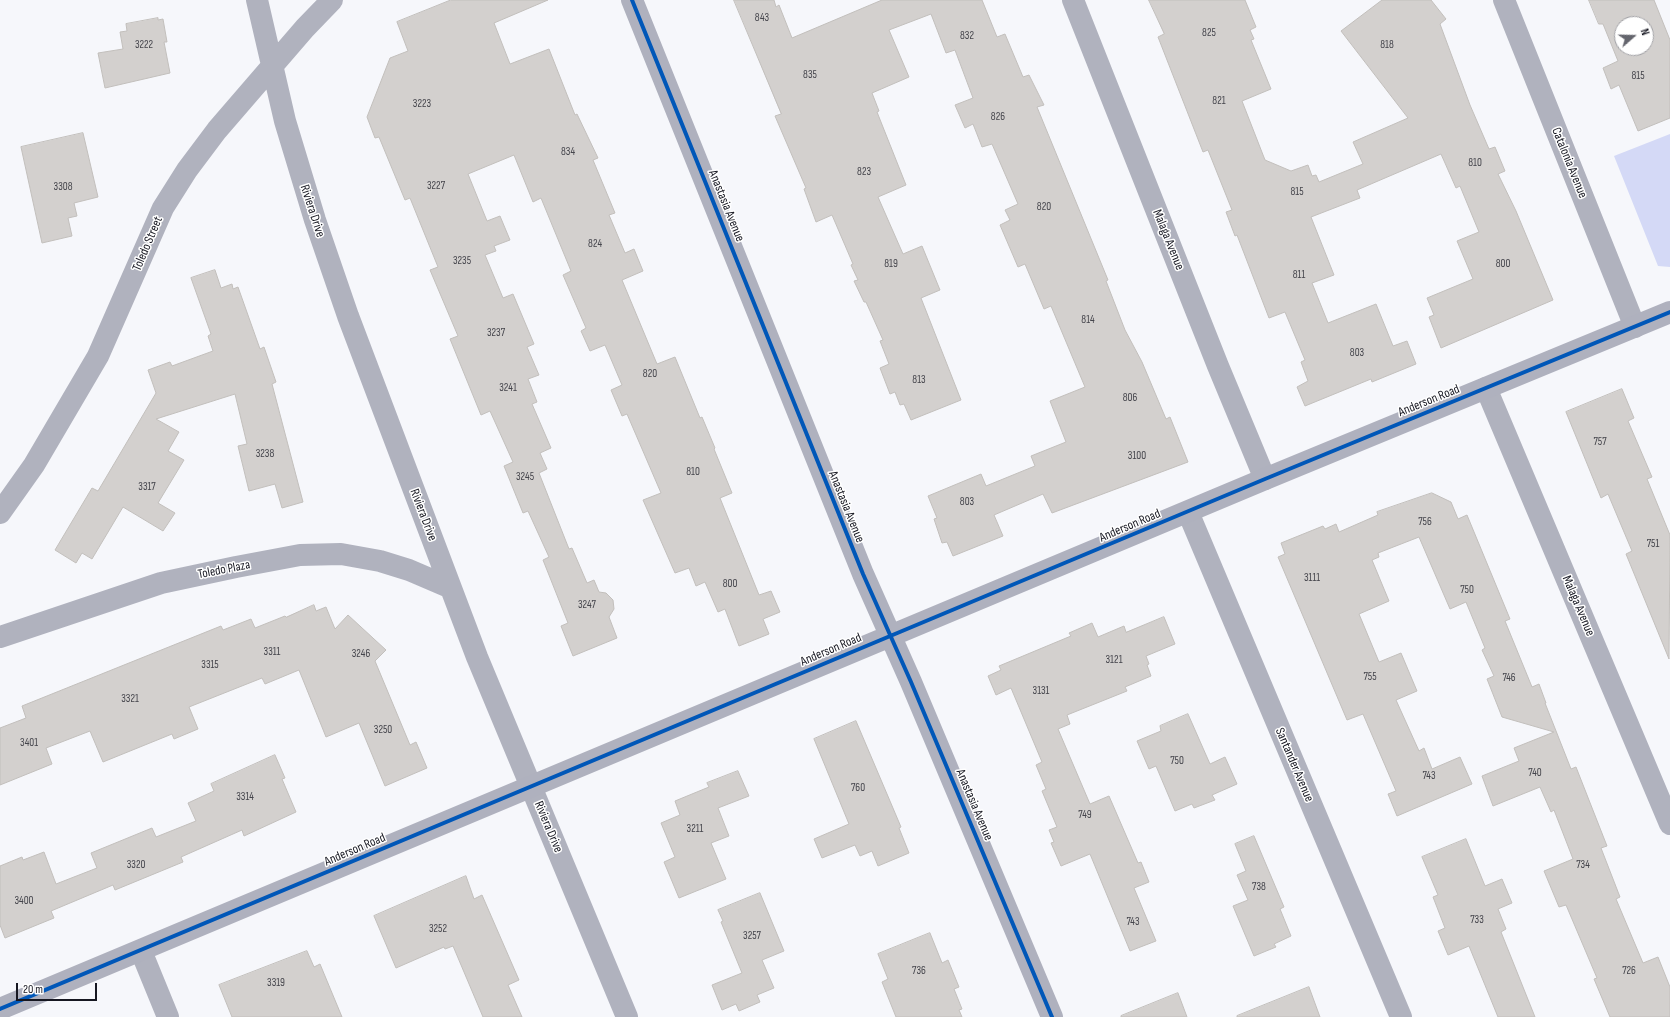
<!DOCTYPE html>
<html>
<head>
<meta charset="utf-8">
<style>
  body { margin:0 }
  #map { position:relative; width:1670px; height:1017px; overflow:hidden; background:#f6f7fb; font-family:"Sofia Sans Condensed",sans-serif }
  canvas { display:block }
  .north { position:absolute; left:1614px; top:16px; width:40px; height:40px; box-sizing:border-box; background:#fff; border:1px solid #a2a2a6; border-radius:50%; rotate:70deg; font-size:11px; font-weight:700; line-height:16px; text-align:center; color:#161721 }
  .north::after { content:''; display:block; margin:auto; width:14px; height:18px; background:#64656d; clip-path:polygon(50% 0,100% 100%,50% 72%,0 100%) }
  .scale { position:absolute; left:16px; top:983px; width:81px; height:18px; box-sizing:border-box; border:2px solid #161721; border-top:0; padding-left:5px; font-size:12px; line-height:14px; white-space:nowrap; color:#161721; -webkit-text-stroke:3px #fff; paint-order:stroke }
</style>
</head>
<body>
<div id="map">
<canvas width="1670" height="1017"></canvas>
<div class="north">N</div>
<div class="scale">20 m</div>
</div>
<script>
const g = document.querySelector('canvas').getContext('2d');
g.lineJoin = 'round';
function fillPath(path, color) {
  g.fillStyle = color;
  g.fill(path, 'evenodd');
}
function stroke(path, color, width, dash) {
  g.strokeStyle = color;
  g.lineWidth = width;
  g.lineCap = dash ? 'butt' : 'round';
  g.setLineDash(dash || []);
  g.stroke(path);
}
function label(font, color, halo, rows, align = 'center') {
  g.font = font + ' "Sofia Sans Condensed",sans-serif';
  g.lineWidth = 3;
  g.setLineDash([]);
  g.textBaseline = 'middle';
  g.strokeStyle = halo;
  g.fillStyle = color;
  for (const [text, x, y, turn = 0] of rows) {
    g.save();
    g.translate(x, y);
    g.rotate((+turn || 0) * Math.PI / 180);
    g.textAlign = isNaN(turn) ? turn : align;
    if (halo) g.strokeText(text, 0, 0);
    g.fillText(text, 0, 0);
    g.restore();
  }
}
const green = new Path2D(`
  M 1670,134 L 1670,267 L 1658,266 L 1614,156 Z`);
const building = new Path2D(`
  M 451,0 L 548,0 L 494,23 L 510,64 L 549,49 L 575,115 L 577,114 L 598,158 L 593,160 L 615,213 L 609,215 L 625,253 L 634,249 L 643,271 L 622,280 L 657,364 L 675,357 L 700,418 L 702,417 L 715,448 L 714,449 L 732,493 L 720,498 L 759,595 L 771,591 L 780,612 L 763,619 L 769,634 L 739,646 L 725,609 L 718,612 L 705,582 L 696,586 L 689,568 L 675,573 L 643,500 L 661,493 L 627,414 L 622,416 L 611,390 L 622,385 L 605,345 L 590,351 L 581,331 L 586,328 L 563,275 L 571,271 L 541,198 L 533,202 L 514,155 L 468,174 L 487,221 L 500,216 L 510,240 L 494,246 L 496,251 L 485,255 L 503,298 L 513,294 L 534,344 L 527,347 L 539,375 L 528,379 L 537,402 L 532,404 L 551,448 L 540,453 L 547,469 L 539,473 L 569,549 L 572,548 L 587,583 L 594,580 L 599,592 L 606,593 L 613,600 L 614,609 L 609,617 L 617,638 L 573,656 L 561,626 L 568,623 L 543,560 L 549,557 L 528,511 L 523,513 L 504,466 L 513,462 L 490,411 L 481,415 L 450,339 L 458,336 L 430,270 L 438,267 L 410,198 L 405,200 L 379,137 L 375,138 L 367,117 L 390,58 L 408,51 L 397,22 Z
  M 734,0 L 774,0 L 776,7 L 779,5 L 792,38 L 882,0 L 982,0 L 997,37 L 1005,34 L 1023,77 L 1029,75 L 1044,105 L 1037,107 L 1108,280 L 1106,281 L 1125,330 L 1142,362 L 1166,419 L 1170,417 L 1188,462 L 1052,513 L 1043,494 L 994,515 L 1003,536 L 953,556 L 947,542 L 942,543 L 934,519 L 937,518 L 928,496 L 981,474 L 986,486 L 1035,466 L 1031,456 L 1066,442 L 1050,401 L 1085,387 L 1051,306 L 1044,309 L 1025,264 L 1018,267 L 1000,225 L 1010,220 L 1005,210 L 1018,204 L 992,144 L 982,147 L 973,124 L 965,128 L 955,105 L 973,98 L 955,50 L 946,53 L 931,14 L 889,30 L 909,77 L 872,93 L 879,111 L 877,112 L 906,185 L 878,197 L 903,254 L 922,246 L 940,290 L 921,298 L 961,400 L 911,420 L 904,404 L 900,405 L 895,392 L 890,394 L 880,368 L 889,364 L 880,341 L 883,340 L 866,302 L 864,302 L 854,281 L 858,280 L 851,265 L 853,264 L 832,215 L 816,222 L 804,189 L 806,188 L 775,116 L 781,114 Z
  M 1149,0 L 1245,0 L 1256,27 L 1250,30 L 1254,39 L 1251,40 L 1271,89 L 1242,101 L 1265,160 L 1291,171 L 1308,165 L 1312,176 L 1316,175 L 1319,182 L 1363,164 L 1353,142 L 1408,118 L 1341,31 L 1382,0 L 1431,0 L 1446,19 L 1440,24 L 1470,105 L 1489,149 L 1495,147 L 1505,171 L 1498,174 L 1516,211 L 1553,300 L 1441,348 L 1429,317 L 1434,315 L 1427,298 L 1473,279 L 1457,241 L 1479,232 L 1460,186 L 1456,188 L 1441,154 L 1357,190 L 1360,198 L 1311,217 L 1334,275 L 1312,283 L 1328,323 L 1376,304 L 1393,346 L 1407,341 L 1416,364 L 1372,382 L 1371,379 L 1305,406 L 1297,387 L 1308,381 L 1301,362 L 1305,360 L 1285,312 L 1269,318 L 1237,235 L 1235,236 L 1226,212 L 1232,210 L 1208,150 L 1203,152 L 1158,37 L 1164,34 Z
  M 1589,0 L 1654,0 L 1670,40 L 1670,118 L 1638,131 L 1619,85 L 1611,89 L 1603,68 L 1618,61 L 1603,24 L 1599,24 ZM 1622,24 L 1646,24 L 1646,48 L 1622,48 Z
  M 158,18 L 158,20 L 163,19 L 167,42 L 164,42 L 170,73 L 105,88 L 98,53 L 123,49 L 120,32 L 127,31 L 126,24 Z
  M 83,133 L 98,197 L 74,203 L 77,216 L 68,218 L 72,236 L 42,243 L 21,147 Z
  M 215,270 L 221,288 L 232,284 L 233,289 L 238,287 L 260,349 L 264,347 L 276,382 L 272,384 L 303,502 L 282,508 L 275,484 L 249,491 L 238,446 L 247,444 L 235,394 L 156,419 L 179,432 L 168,451 L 184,460 L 158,503 L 175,513 L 163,531 L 123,507 L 92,559 L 82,553 L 76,563 L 55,550 L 92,488 L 98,491 L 156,393 L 148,370 L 170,362 L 172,366 L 213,351 L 208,336 L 211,334 L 191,278 Z
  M 1622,389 L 1634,418 L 1628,421 L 1652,477 L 1647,479 L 1670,535 L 1669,659 L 1626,554 L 1632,551 L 1608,494 L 1601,498 L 1566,412 Z
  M 1432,493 L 1451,502 L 1458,519 L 1467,515 L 1510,619 L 1505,621 L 1532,687 L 1539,684 L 1546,703 L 1545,703 L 1571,769 L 1576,767 L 1607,846 L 1601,848 L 1620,897 L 1616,899 L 1643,963 L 1658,957 L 1670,987 L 1670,1017 L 1610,1017 L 1594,979 L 1597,978 L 1566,905 L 1559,907 L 1544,871 L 1573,859 L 1554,810 L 1551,812 L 1540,787 L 1493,806 L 1482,776 L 1519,761 L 1514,748 L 1554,732 L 1502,717 L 1487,679 L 1494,676 L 1482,650 L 1485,648 L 1466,602 L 1450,609 L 1419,537 L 1378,553 L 1379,557 L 1372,560 L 1389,601 L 1359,614 L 1379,662 L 1401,653 L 1417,691 L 1396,700 L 1419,751 L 1424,748 L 1432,769 L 1460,757 L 1472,784 L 1397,816 L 1388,794 L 1396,791 L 1363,714 L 1347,720 L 1278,557 L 1285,554 L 1281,543 L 1323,526 L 1325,529 L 1336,524 L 1339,532 L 1378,515 L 1377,512 Z
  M 314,605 L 316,611 L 326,607 L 335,629 L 348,615 L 386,650 L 375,661 L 410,745 L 416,742 L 427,768 L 385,786 L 359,723 L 326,737 L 299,670 L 265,684 L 262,678 L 189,707 L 198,729 L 174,739 L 172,734 L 103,762 L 90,731 L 46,748 L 52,764 L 0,785 L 0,728 L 26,718 L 22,706 L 221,626 L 223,630 L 251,619 L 255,628 L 285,616 L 286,617 Z
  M 1164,617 L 1175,644 L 1146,656 L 1149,664 L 1147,665 L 1151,676 L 1125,687 L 1127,691 L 1067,715 L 1070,724 L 1058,729 L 1090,804 L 1109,796 L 1138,863 L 1141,862 L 1149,882 L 1134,888 L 1156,941 L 1130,951 L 1090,854 L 1061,866 L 1051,843 L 1054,842 L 1049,830 L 1057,827 L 1042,791 L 1046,789 L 1036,765 L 1042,762 L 1011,688 L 996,695 L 988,676 L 1001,670 L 999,666 L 1071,636 L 1069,633 L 1092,623 L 1098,637 L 1124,626 L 1126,632 Z
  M 1188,714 L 1210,764 L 1225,757 L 1237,784 L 1212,795 L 1215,800 L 1194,808 L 1192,804 L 1175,811 L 1156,766 L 1149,769 L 1137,741 L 1161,731 L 1160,726 Z
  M 856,721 L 901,827 L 899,828 L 909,853 L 878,866 L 872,851 L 860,856 L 855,845 L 822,858 L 814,839 L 849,824 L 814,739 Z
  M 275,755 L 285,778 L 282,779 L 296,812 L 244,836 L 242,830 L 181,857 L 183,862 L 115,890 L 113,885 L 51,911 L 54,918 L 5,938 L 0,925 L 0,866 L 22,857 L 23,860 L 44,852 L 56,884 L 97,868 L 91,853 L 152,828 L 156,837 L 196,821 L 188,803 L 214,791 L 211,784 Z
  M 738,771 L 749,796 L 718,808 L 729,836 L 711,843 L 726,879 L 679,898 L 664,862 L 675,857 L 661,823 L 680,815 L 675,801 L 709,787 L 707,783 Z
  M 1254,836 L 1284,907 L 1280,909 L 1291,936 L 1274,944 L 1276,947 L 1254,956 L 1233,906 L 1248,900 L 1237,875 L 1246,871 L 1235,844 Z
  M 1466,839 L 1485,886 L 1502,879 L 1512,903 L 1498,909 L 1506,929 L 1501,932 L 1535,1017 L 1498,1017 L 1469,946 L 1448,955 L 1438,931 L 1445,928 L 1433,897 L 1438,895 L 1422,857 Z
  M 466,876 L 474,899 L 482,895 L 519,980 L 508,985 L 522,1017 L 483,1017 L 453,946 L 445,949 L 444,947 L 396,968 L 374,916 Z
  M 760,893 L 784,951 L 762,960 L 774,988 L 757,995 L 760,1002 L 739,1011 L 736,1004 L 722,1010 L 712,985 L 742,973 L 721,922 L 723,921 L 718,910 Z
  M 930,933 L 942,963 L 948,960 L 959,987 L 954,989 L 962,1009 L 959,1010 L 962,1017 L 896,1017 L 882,982 L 888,979 L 878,954 Z
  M 307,951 L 314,967 L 320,964 L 342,1017 L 232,1017 L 219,985 Z
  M 1309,987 L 1320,1017 L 1237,1017 L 1237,1016 Z
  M 1178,993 L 1187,1017 L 1121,1017 L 1121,1016 Z`);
const street = new Path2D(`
  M 257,0 L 285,121 L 315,220 L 348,316 L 477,657 L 627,1017
  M 1073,0 L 1218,366 L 1265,479
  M 1504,0 L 1635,327
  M 1486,388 L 1670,824
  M 1188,512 L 1401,1017
  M 0,513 L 34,465 L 98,356 L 163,208 L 187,170 L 217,130 L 305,28 L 332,0
  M 0,637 L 161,583 L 236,567 L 300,555 L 341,554 L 380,561 L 409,570 L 451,588
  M 141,951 L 168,1017`);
const secondary = new Path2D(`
  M 632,0 L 863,574 L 911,682 L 1052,1017
  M 0,1009 L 1265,479 L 1670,312`);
const cycleway = new Path2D(`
  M 632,0 L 863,574 L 911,682 L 1052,1017
  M 0,1009 L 1265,479 L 1670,312`);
const numberNames = [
  ["843",762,18],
  ["825",1209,33],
  ["832",967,36],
  ["3222",144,45],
  ["818",1387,45],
  ["835",810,75],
  ["815",1638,76],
  ["821",1219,101],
  ["3223",422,104],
  ["826",998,117],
  ["834",568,152],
  ["810",1475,163],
  ["823",864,172],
  ["3227",436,186],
  ["3308",63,187],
  ["815",1297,192],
  ["820",1044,207],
  ["824",595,244],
  ["3235",462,261],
  ["819",891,264],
  ["800",1503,264],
  ["811",1299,275],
  ["814",1088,320],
  ["3237",496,333],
  ["803",1357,353],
  ["820",650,374],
  ["813",919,380],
  ["3241",508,388],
  ["806",1130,398],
  ["757",1600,442],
  ["3238",265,454],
  ["3100",1137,456],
  ["810",693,472],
  ["3245",525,477],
  ["3317",147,487],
  ["803",967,502],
  ["756",1425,522],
  ["751",1653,544],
  ["3111",1312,578],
  ["800",730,584],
  ["750",1467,590],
  ["3247",587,605],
  ["3311",272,652],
  ["3246",361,654],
  ["3121",1114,660],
  ["3315",210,665],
  ["755",1370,677],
  ["746",1509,678],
  ["3131",1041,691],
  ["3321",130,699],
  ["3250",383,730],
  ["3401",29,743],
  ["750",1177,761],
  ["740",1535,773],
  ["743",1429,776],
  ["760",858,788],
  ["3314",245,797],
  ["749",1085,815],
  ["3211",695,829],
  ["3320",136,865],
  ["734",1583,865],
  ["738",1259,887],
  ["3400",24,901],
  ["733",1477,920],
  ["743",1133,922],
  ["3252",438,929],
  ["3257",752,936],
  ["736",919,971],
  ["726",1629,971],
  ["3319",276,983]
];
const streetNames = [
  ["Catalonia Avenue",1569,163,68],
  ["Anastasia Avenue",726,206,68],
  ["Riviera Drive",312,211,72],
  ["Malaga Avenue",1168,240,68],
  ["Toledo Street",148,244,-67],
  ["Anderson Road",1429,401,-22],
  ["Anastasia Avenue",846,507,68],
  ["Riviera Drive",423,515,69],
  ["Anderson Road",1130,526,-23],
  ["Toledo Plaza",224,570,-11],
  ["Malaga Avenue",1578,606,67],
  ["Anderson Road",831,650,-23],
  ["Santander Avenue",1294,765,67],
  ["Anastasia Avenue",974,805,67],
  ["Riviera Drive",548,827,67],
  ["Anderson Road",355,850,-23]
];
fillPath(green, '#d4d9f6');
fillPath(building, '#d3d0ce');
stroke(building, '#c2bfbc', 1);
stroke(street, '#b0b2be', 22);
stroke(secondary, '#afb1be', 22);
stroke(cycleway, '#0057b8', 4);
label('11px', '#45454c', null, numberNames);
label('13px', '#161721', '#fff', streetNames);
</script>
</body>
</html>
